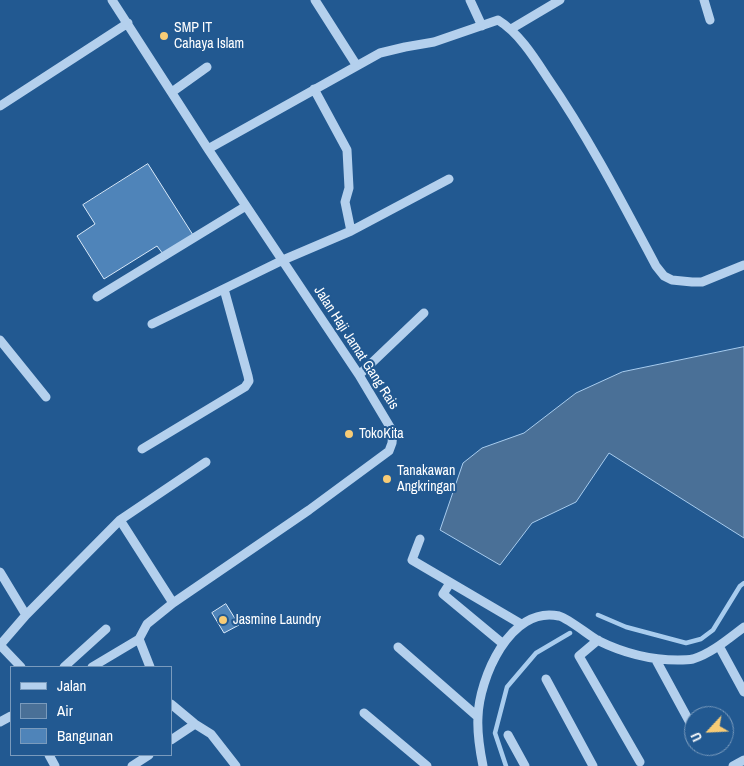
<!DOCTYPE html>
<html>
<head>
<meta charset="utf-8">
<style>
  body { margin:0 }
  #map { position:relative; width:744px; height:766px; overflow:hidden; background:#225991; font-family:"Archivo Narrow",sans-serif }
  canvas { display:block }
  .legend { position:absolute; left:10px; top:666px; width:162px; height:90px; box-sizing:border-box; background:#225991; border:1px solid #7a9bbd; margin:0; padding:6px 9px; list-style:none; font-size:15px; color:#fff }
  .legend li { display:flex; align-items:center; gap:10px; height:25px }
  .legend b { width:25px; border:1px solid #7a9bbd }
  .north { position:absolute; left:684px; top:706px; width:50px; height:50px; box-sizing:border-box; background:#225991; border:1px solid #7a9bbd; border-radius:50%; rotate:245deg; font-size:14px; font-weight:700; line-height:20px; text-align:center; color:#fff }
  .north::after { content:''; display:block; margin:auto; width:18px; height:22px; background:#f8cc76; clip-path:polygon(50% 0,100% 100%,50% 72%,0 100%) }
</style>
</head>
<body>
<div id="map">
<canvas width="744" height="766"></canvas>
<ul class="legend">
<li><b style="height:6px;background:#b4d0ed"></b>Jalan</li>
<li><b style="height:14px;background:#4a7097"></b>Air</li>
<li><b style="height:14px;background:#4f84b9"></b>Bangunan</li>
</ul>
<div class="north">U</div>
</div>
<script>
const g = document.querySelector('canvas').getContext('2d');
g.lineJoin = 'round';
function fillPath(path, color) {
  g.fillStyle = color;
  g.fill(path, 'evenodd');
}
function stroke(path, color, width, dash) {
  g.strokeStyle = color;
  g.lineWidth = width;
  g.lineCap = dash ? 'butt' : 'round';
  g.setLineDash(dash || []);
  g.stroke(path);
}
function label(font, color, halo, rows, align = 'center') {
  g.font = font + ' "Archivo Narrow",sans-serif';
  g.lineWidth = 4;
  g.setLineDash([]);
  g.textBaseline = 'middle';
  g.strokeStyle = halo;
  g.fillStyle = color;
  for (const [text, x, y, turn = 0] of rows) {
    g.save();
    g.translate(x, y);
    g.rotate((+turn || 0) * Math.PI / 180);
    g.textAlign = isNaN(turn) ? turn : align;
    if (halo) g.strokeText(text, 0, 0);
    g.fillText(text, 0, 0);
    g.restore();
  }
}
const water = new Path2D(`
  M 744,347 L 744,538 L 609,453 L 576,502 L 532,523 L 500,565 L 440,530 L 463,463 L 482,448 L 524,433 L 576,393 L 622,372 Z`);
const stream = new Path2D(`
  M 598,615 L 626,627 L 686,643 L 701,639 L 713,630 L 740,586 L 744,583
  M 506,766 L 495,733 L 507,687 L 536,653 L 570,633`);
const building = new Path2D(`
  M 148,164 L 193,235 L 163,254 L 157,246 L 104,279 L 77,236 L 95,224 L 83,205 Z
  M 226,604 L 239,625 L 224,633 L 212,613 Z`);
const minor = new Path2D(`
  M 112,0 L 208,149 L 359,375 L 393,432 L 392,443 L 389,451 L 309,510 L 173,603 L 147,624 L 139,639 L 150,667
  M 315,0 L 357,66
  M 470,0 L 482,26
  M 704,0 L 710,20
  M 511,29 L 560,0
  M 314,89 L 347,150 L 349,188 L 345,202 L 351,231
  M 172,92 L 207,67
  M 0,106 L 128,23
  M 208,149 L 380,53 L 405,47 L 434,42 L 498,20 C 519,33 534,57 547,77 C 589,138 622,202 656,266 L 664,276 L 672,280 L 692,282 L 702,282 L 744,265
  M 97,297 L 246,206
  M 152,324 L 283,260 L 351,231 L 449,179
  M 0,340 L 46,397
  M 359,375 L 424,313
  M 142,449 L 245,387 L 249,381 L 248,376 L 224,289
  M 120,520 L 173,603
  M 420,539 L 412,560 L 521,624
  M 0,572 L 26,615
  M 450,583 L 443,594 L 502,643
  M 598,640 L 579,656 L 640,762
  M 719,646 L 744,692
  M 398,647 L 478,717
  M 656,660 L 694,730
  M 21,667 L 0,645 L 26,615 L 120,520 L 206,462
  M 64,667 L 106,629
  M 92,667 L 139,639
  M 546,679 L 593,766
  M 171,704 L 195,724 L 211,734 L 236,766
  M 364,713 L 427,766
  M 0,722 L 11,716
  M 508,735 L 525,766
  M 171,740 L 195,724
  M 49,755 L 55,766
  M 132,766 L 149,755
  M 483,766 C 480,751 477,733 478,717 C 479,679 510,605 559,616 C 569,619 587,634 597,640 C 623,653 649,660 678,660 C 682,660 688,660 693,659 C 712,653 728,639 744,627
  M 733,766 L 744,760`);
const markers = [
  [164,36,5,"#f8cc76"],
  [349,434,5,"#f8cc76"],
  [387,479,5,"#f8cc76"],
  [223,620,5,"#f8cc76"]
];
const poiNames = [
  ["SMP IT",174,28],
  ["Cahaya Islam",174,44],
  ["TokoKita",359,434],
  ["Tanakawan",397,471],
  ["Angkringan",397,487],
  ["Jasmine Laundry",233,620]
];
const streetNames = [
  ["Jalan Haji Jamat Gang Rais",356,348,57]
];
fillPath(water, '#4a7097');
stroke(water, '#a8ccee', 1);
stroke(stream, '#a8ccee', 4.5);
fillPath(building, '#4f84b9');
stroke(building, '#d9e9f9', 1);
stroke(minor, '#b4d0ed', 9);
for (const [x, y, r, color] of markers) {
  const dot = new Path2D();
  dot.arc(x, y, r, 0, 2 * Math.PI);
  g.fillStyle = color;
  g.fill(dot);
  stroke(dot, '#225991', 2);
}
label('14px', '#fff', '#225991', poiNames, 'left');
label('14px', '#fff', '#225991', streetNames);
</script>
</body>
</html>
